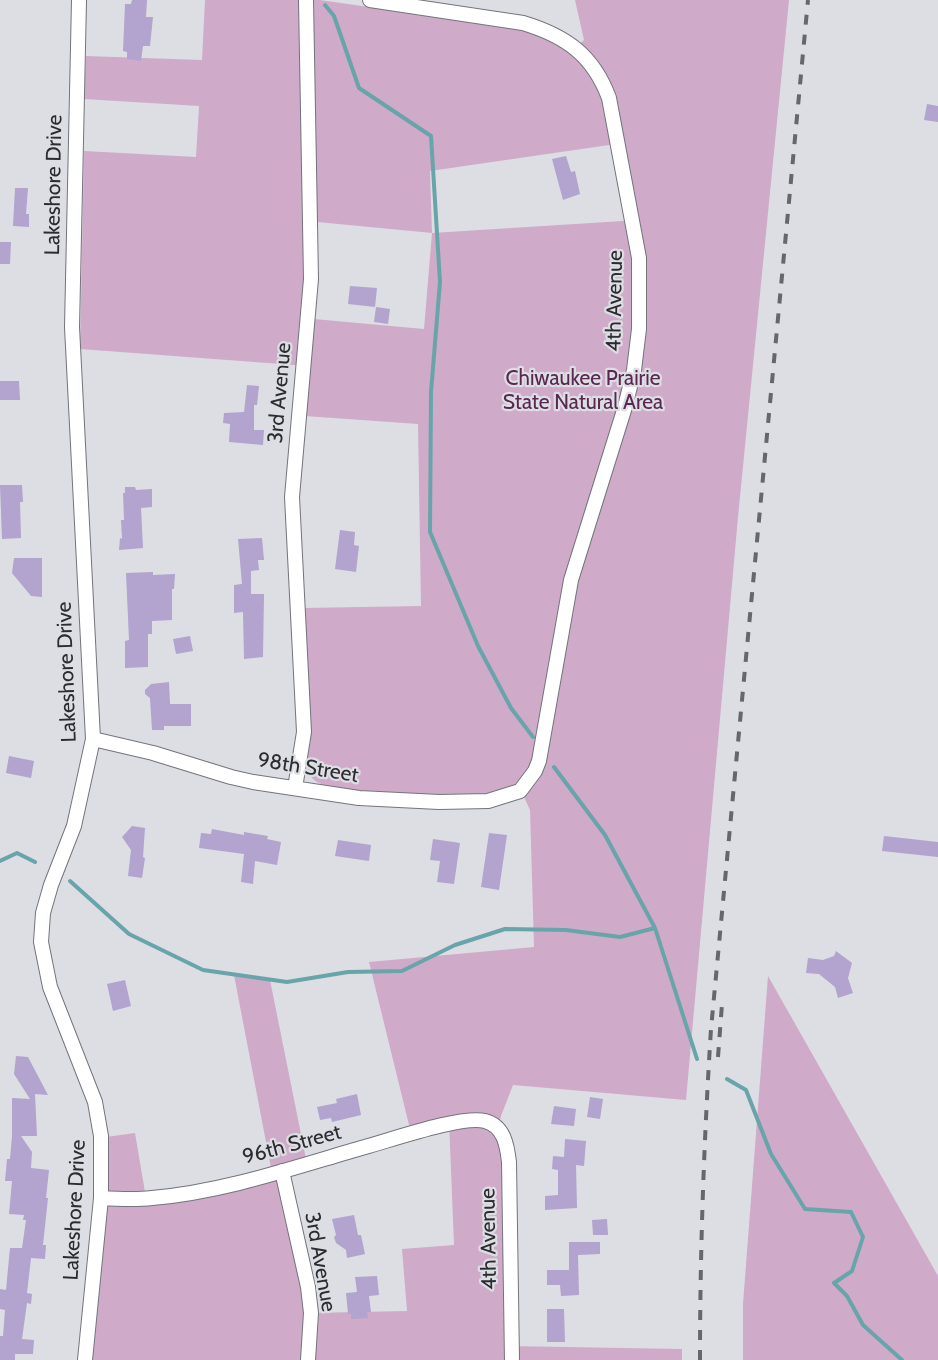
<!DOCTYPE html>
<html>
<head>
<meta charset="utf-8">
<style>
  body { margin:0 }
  canvas { display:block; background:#dcdee4 }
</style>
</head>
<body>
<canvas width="938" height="1360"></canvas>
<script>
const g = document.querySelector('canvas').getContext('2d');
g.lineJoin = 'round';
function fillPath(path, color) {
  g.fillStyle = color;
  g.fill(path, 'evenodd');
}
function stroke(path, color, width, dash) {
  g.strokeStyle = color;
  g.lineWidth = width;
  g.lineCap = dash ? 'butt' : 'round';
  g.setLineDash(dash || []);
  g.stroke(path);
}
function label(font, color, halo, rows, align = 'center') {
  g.font = font + ' Cabin,sans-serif';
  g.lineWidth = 4.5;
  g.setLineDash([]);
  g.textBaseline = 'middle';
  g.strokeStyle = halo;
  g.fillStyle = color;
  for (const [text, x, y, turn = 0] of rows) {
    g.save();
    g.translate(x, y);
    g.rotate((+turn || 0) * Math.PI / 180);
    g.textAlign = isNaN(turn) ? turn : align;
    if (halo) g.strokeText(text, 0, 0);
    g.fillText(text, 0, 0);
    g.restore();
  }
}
const green = new Path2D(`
  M 205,0 L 320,0 L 481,23 L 533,32 L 549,38 L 571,52 L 584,40 L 575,0 L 789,0 L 738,517 L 686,1100 L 513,1085 L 501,1116 L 497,1135 L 503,1162 L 506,1346 L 682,1349 L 682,1360 L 309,1360 L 311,1313 L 407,1311 L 402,1249 L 454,1245 L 449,1120 L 410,1129 L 369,962 L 534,947 L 530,810 L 518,784 L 492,794 L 481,796 C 449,796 331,799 312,778 C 304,769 307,757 308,747 L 303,608 L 421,606 L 418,424 L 305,416 L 308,366 L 80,349 L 84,151 L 196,157 L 199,106 L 84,99 L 86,56 L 202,60 ZM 623,143 L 639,220 L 432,233 L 430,171 ZM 307,221 L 432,233 L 424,329 L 303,318 Z
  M 234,975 L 270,980 L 307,1164 L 283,1178 L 309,1298 L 303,1360 L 92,1360 L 103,1246 L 106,1137 L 135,1133 L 146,1198 L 228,1180 L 271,1168 Z
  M 768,976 L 938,1276 L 938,1360 L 743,1360 L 743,1304 Z`);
const stream = new Path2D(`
  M 325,5 L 334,16 L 359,88 L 431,136 L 440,282 L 431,392 L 430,532 L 478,646 L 511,708 L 533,737
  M 554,767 L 605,835 L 655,928 L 697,1059
  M 0,861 L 17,853 L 35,862
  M 70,881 L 129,934 L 203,970 L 287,982 L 348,972 L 402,971 L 455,945 L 505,929 L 566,930 L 620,937 L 655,928
  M 727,1079 L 746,1090 L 771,1154 L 805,1209 L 851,1212 L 863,1237 L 852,1271 L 834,1283 L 847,1296 L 863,1325 L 902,1360`);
const building = new Path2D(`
  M 132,0 L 147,0 L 146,17 L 153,17 L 150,46 L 143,46 L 141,61 L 127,59 L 127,52 L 123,51 L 125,4 L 131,4 Z
  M 927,104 L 938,106 L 938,122 L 924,120 Z
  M 566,156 L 571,172 L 575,171 L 580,194 L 563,200 L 552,159 Z
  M 15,188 L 28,188 L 26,214 L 29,214 L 29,227 L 13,226 Z
  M 0,242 L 11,242 L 10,264 L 0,264 Z
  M 350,286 L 377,288 L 375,307 L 348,304 Z
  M 376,307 L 390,309 L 388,324 L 374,322 Z
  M 0,381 L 19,381 L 20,400 L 0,400 Z
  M 247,385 L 259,386 L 257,405 L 254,405 L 254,430 L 264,430 L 263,445 L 229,442 L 230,424 L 223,423 L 224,413 L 244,412 Z
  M 0,485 L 22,485 L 23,502 L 20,502 L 21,538 L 2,539 Z
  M 125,487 L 135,487 L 136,490 L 152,489 L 152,507 L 141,508 L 143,548 L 119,550 L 120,538 L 122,539 L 121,520 L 124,520 L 123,493 L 125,493 Z
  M 340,530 L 355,532 L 354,545 L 359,546 L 356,572 L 335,569 Z
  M 262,538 L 264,560 L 258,560 L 259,570 L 251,571 L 251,594 L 264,594 L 263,657 L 244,659 L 243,612 L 234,613 L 234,585 L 242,584 L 238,539 Z
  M 14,558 L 42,558 L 42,597 L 31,596 L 12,573 Z
  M 153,572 L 153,575 L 175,574 L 174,589 L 172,589 L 172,620 L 152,621 L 152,634 L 148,634 L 148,667 L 125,668 L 125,641 L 129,640 L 126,573 Z
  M 190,636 L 193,651 L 176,654 L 173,639 Z
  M 169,682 L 170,704 L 191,704 L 191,726 L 164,726 L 164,730 L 152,730 L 150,698 L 145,694 L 145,690 L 151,684 Z
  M 9,756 L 34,761 L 31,778 L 6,773 Z
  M 132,826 L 145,828 L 143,857 L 145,858 L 142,878 L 128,876 L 131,850 L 122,837 Z
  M 212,829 L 244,835 L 244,832 L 268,836 L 267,839 L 281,842 L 277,865 L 255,861 L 253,884 L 241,882 L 244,854 L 199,848 L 201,833 L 211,834 Z
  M 489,833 L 507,835 L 499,890 L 481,887 Z
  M 884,836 L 938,842 L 938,857 L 882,851 Z
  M 433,839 L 460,843 L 454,884 L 437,882 L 440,861 L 430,860 Z
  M 338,840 L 371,845 L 369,861 L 335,856 Z
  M 836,951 L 852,963 L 848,978 L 853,993 L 838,998 L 835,987 L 819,974 L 806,973 L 808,958 L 823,960 L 834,956 Z
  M 125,980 L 131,1006 L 113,1011 L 107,984 Z
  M 16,1056 L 28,1057 L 48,1095 L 35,1094 L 37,1136 L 21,1136 L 32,1152 L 31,1168 L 49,1170 L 46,1198 L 48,1198 L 43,1245 L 46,1245 L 45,1259 L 31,1258 L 27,1293 L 32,1294 L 31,1304 L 27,1303 L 22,1339 L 34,1340 L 33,1354 L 15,1354 L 15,1360 L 0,1360 L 0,1336 L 3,1336 L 5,1310 L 0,1309 L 0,1289 L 6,1290 L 10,1248 L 22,1248 L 26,1220 L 23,1220 L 24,1215 L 9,1214 L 12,1181 L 5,1181 L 7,1159 L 10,1159 L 12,1136 L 12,1098 L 30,1099 L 14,1074 Z
  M 357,1094 L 361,1115 L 332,1122 L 331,1118 L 320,1120 L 317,1107 L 337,1103 L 336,1099 Z
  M 590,1097 L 603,1099 L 600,1119 L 587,1117 Z
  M 554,1106 L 576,1109 L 574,1126 L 551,1124 Z
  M 565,1139 L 586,1141 L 584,1166 L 576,1165 L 577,1208 L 545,1210 L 545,1196 L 558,1195 L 558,1170 L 552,1169 L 553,1156 L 564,1157 Z
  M 354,1215 L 358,1235 L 361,1235 L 365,1254 L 347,1258 L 346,1250 L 336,1243 L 334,1237 L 336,1235 L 332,1219 Z
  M 607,1219 L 608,1235 L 593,1235 L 592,1220 Z
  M 569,1242 L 600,1242 L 600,1254 L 578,1255 L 579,1295 L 561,1296 L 560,1285 L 547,1285 L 547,1270 L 569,1270 Z
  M 377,1276 L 379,1295 L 369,1296 L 371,1312 L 367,1312 L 368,1318 L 351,1319 L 351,1314 L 348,1314 L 346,1293 L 357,1292 L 355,1277 Z
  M 547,1309 L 564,1309 L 565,1342 L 547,1342 Z`);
const minor = new Path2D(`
  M 79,0 L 72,327 L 93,739 L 74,826 L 51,885 L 43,913 L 41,942 L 50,987 L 95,1102 L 101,1136 L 101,1198 L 85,1360
  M 93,739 L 153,753 L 231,777 L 253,782 L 359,798 L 439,802 L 488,801 L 520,791 L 535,771 L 539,761 L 571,580 L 625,407 L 634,370 L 639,329 L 639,258 L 609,98 C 593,55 566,36 523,23 L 370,0
  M 295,788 L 304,732 L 292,497 L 311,279 L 306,0
  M 282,1171 L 308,1287 L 311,1313 L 308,1360
  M 101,1198 C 118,1199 135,1200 152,1198 C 224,1192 295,1167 365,1147 C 391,1140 462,1115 485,1121 C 504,1126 507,1145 509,1162 L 512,1360`);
const rail = new Path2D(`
  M 718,1057 L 722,1004
  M 700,1360 C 700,1250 704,1139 711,1029 L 808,0`);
const streetNames = [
  ["Lakeshore Drive",54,185,-89],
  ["4th Avenue",615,301,-89],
  ["3rd Avenue",280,393,-85],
  ["Lakeshore Drive",67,672,-92],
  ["98th Street",308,768,9],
  ["96th Street",292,1145,-15],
  ["Lakeshore Drive",75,1210,-87],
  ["4th Avenue",489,1239,-91],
  ["3rd Avenue",320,1262,80]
];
const parkNames = [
  ["Chiwaukee Prairie",583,379],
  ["State Natural Area",583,403]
];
fillPath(green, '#d0aac9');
stroke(stream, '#68a5ab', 4);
fillPath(building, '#b2a3cf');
stroke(minor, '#73757b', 16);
stroke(minor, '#fff', 14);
stroke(rail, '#65676b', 4, [10, 10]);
label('21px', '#2b2c2f', '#dcdee4', streetNames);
label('21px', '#592751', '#dcdee4', parkNames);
</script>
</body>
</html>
